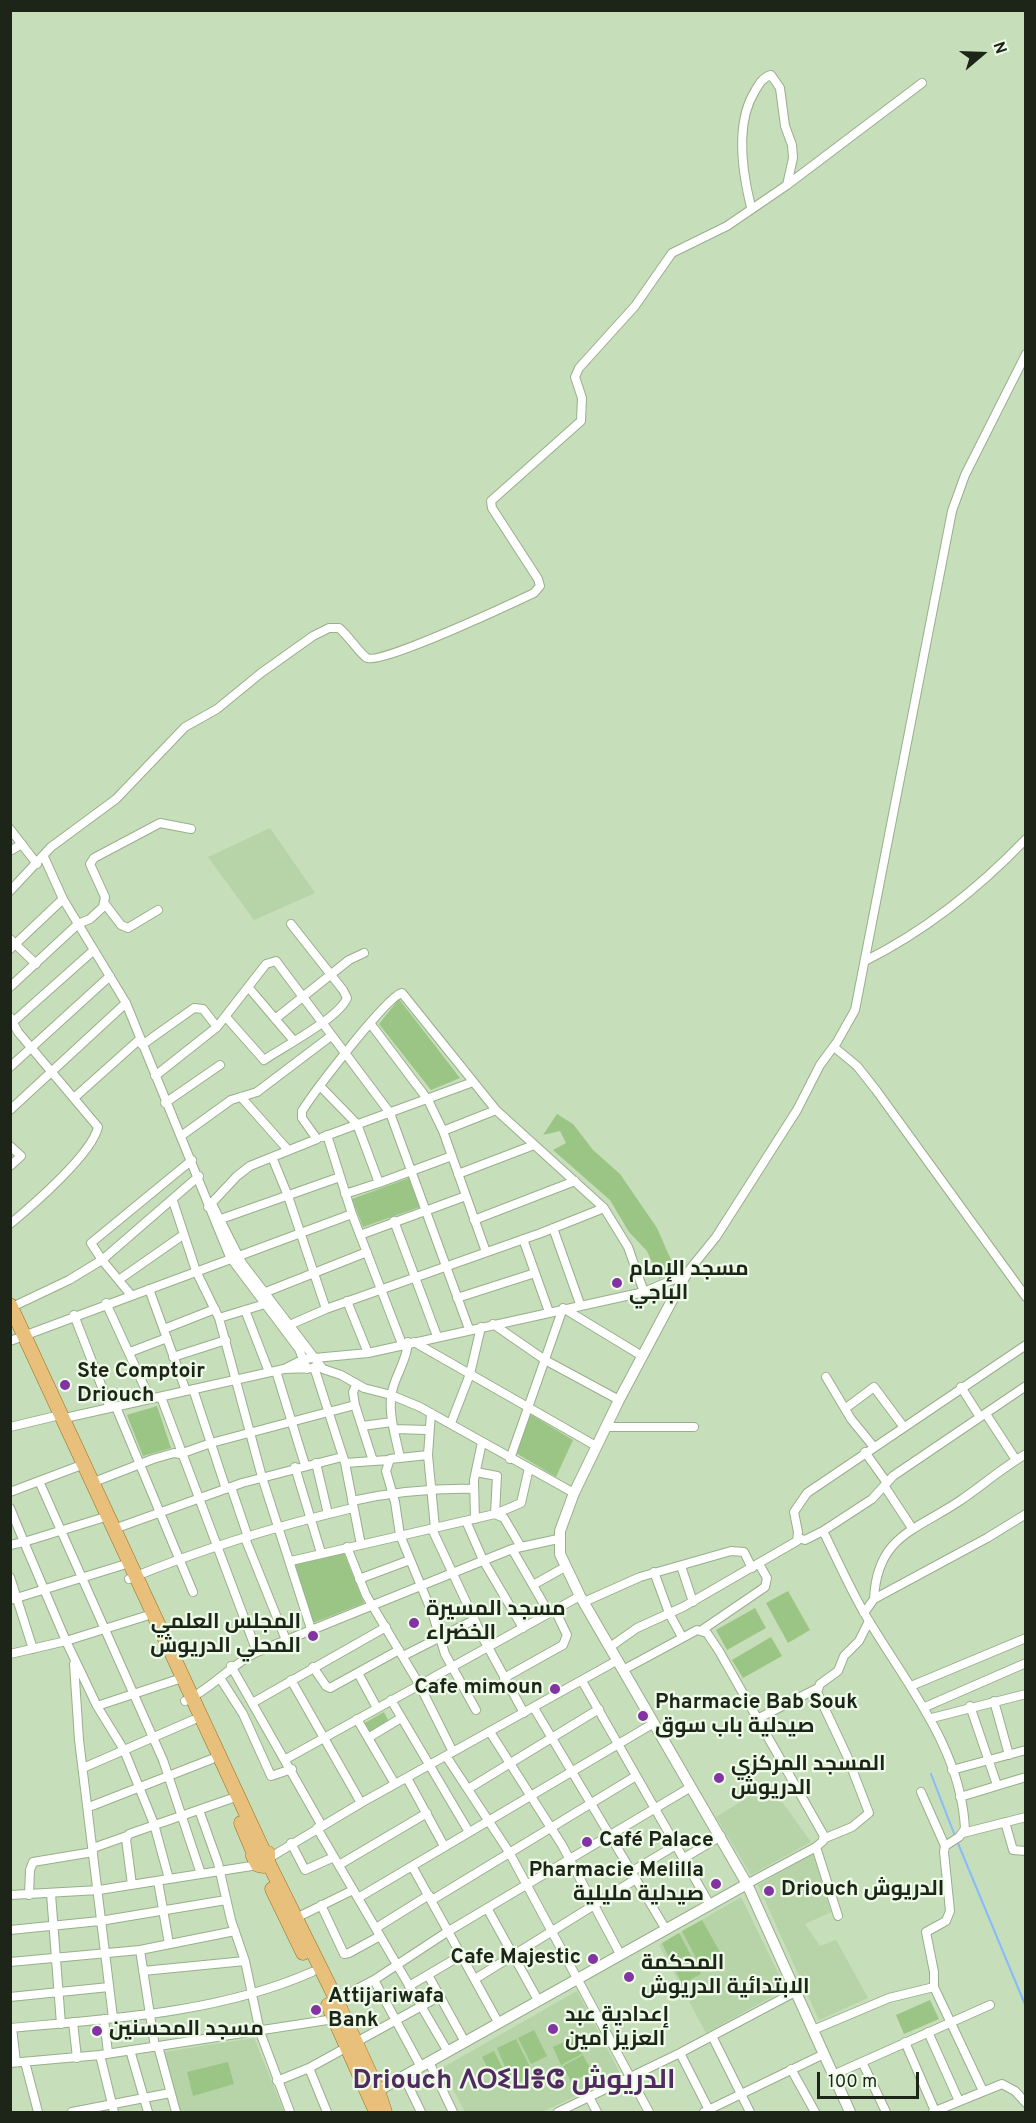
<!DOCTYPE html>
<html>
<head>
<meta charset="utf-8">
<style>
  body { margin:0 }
  #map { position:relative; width:1036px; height:2123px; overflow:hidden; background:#c6deb9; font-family:Overpass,sans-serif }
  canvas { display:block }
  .frame { position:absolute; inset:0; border:12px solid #1c2517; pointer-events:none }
  .north { position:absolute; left:952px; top:24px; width:60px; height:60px; -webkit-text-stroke:4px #eefbe8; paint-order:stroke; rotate:71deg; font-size:16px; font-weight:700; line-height:24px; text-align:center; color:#1c2517 }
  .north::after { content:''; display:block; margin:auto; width:21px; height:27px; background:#1c2517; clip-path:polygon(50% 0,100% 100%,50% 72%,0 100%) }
  .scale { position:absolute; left:817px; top:2072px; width:102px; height:27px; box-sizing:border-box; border:3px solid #1c2517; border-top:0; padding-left:8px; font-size:18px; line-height:21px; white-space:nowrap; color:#1c2517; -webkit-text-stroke:4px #eefbe8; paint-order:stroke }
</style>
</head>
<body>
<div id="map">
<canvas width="1036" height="2123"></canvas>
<div class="frame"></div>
<div class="north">N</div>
<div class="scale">100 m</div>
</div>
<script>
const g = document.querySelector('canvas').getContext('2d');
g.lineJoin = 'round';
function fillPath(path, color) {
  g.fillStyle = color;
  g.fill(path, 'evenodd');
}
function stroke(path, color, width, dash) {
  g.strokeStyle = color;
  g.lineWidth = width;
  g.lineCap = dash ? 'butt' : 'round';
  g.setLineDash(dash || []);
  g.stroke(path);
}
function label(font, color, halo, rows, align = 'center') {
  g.font = font + ' Overpass,Cairo,"Noto Sans Tifinagh",sans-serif';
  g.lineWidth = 4.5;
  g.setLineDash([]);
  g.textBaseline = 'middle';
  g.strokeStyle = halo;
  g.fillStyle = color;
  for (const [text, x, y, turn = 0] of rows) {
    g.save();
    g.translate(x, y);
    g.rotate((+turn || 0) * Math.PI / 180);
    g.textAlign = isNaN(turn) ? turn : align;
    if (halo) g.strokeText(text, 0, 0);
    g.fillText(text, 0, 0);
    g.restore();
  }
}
const built = new Path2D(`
  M 270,828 L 315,893 L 254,920 L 208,857 Z
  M 769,1784 L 811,1842 L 751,1875 L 716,1817 Z
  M 813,1854 L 831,1912 L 805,1924 L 820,1946 L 836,1940 L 868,1998 L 819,2020 L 758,1885 Z
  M 741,1897 L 786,1989 L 706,2033 L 659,1945 Z
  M 577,1991 L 621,2075 L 542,2112 L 465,2112 L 442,2068 Z
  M 254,2038 L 284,2112 L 180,2112 L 163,2052 Z`);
const green = new Path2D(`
  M 399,999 L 460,1078 L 431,1090 L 379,1024 Z
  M 557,1114 L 573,1124 L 593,1150 L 620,1174 L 657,1228 L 675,1269 L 659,1279 L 647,1251 L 629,1232 L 610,1200 L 553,1150 L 566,1143 L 560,1131 L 543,1135 Z
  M 409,1178 L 420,1207 L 363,1227 L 352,1199 Z
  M 157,1406 L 171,1448 L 143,1456 L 127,1415 Z
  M 530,1414 L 573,1440 L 556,1477 L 516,1453 Z
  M 343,1551 L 364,1603 L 313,1623 L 295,1564 Z
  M 788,1591 L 810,1630 L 788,1643 L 766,1603 Z
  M 755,1608 L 766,1628 L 727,1650 L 716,1630 Z
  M 771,1637 L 782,1656 L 743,1678 L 732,1660 Z
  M 384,1712 L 389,1722 L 369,1734 L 363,1724 Z
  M 702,1920 L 725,1961 L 707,1970 L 699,1964 L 682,1931 Z
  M 679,1933 L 701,1974 L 682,1984 L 662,1943 Z
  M 930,2000 L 939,2019 L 904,2034 L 896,2015 Z
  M 534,2030 L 547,2056 L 531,2064 L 518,2038 Z
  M 574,2037 L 582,2054 L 561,2065 L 553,2047 Z
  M 516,2039 L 534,2075 L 513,2085 L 497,2048 Z
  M 494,2051 L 504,2071 L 492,2076 L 482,2057 Z
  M 583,2055 L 592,2072 L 571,2082 L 563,2066 Z
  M 228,2062 L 234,2084 L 193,2096 L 187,2072 Z`);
const stream = new Path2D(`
  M 931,1774 L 955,1836
  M 957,1841 L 1026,2007`);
const minor = new Path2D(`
  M 751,207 C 742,171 735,123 755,91 C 759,84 763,77 771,75 L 780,88 L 785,126 L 792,145 L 793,158 L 787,185
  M 10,829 L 37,864
  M 10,851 L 22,844
  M 44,857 L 63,899 L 126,1003 L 230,1257 L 299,1349 L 307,1369
  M 10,891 L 51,847 L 116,799 L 185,727 L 217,709 L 261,673 L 313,636 L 329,628 L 339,628 C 348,635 360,654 367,658 C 381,665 513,603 534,593 L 540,586 L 538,579 L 492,508 L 491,501 L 581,421 L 582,398 L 575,377 L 579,368 L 635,306 L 672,253 L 727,226 L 787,185 L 922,83
  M 105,904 L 121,925 L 128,928 L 158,910
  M 10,939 L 36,964
  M 10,949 L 63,899
  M 865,961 C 927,930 978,889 1026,839
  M 10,987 L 78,924 L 90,919 L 103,907 L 105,897 L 90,864 L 94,858 L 160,823 L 191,829
  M 249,988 L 294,1041
  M 10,1017 L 18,1032 L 98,1127 C 92,1154 33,1205 10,1224
  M 226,1017 L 264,1060 C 283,1047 339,1018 347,998 L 343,990 L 291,924
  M 275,1019 L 349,960 L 364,953
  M 13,1022 L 94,950
  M 370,1023 L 428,1100 L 443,1131 L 486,1252
  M 142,1045 L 194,1008 L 203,1009 L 217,1027
  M 834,1047 L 857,1066 L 876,1090 L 1026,1297
  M 10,1067 L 110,976
  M 155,1076 L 217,1027 L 266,964 L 276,961 L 390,1113 L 469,1329
  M 320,1086 L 357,1124 L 379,1183 L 452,1156
  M 241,1097 L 288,1150
  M 74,1098 L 140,1039
  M 165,1103 L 220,1065
  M 10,1110 L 126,1003
  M 443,1131 L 496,1110
  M 327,1135 L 352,1214 L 402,1344
  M 181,1136 L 231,1100 L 257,1092 L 331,1036
  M 323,1137 L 473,1082
  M 10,1146 L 21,1156 L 10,1166
  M 272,1157 L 288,1196 L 326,1309 L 541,1233 L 604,1208
  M 458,1174 L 534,1145
  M 345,1194 L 379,1183
  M 173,1201 L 196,1271 L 219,1318 L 262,1477 L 311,1629
  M 211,1202 L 242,1263 L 323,1369 L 341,1375 L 364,1388 L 391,1395 L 420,1407 L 574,1493
  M 208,1207 L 237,1176 L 250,1166 L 317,1139 L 302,1118 L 302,1111 C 314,1092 387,996 402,993 L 496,1110 L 604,1208 L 628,1247 L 644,1292
  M 221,1219 L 340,1177
  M 474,1220 L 575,1181
  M 394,1221 L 437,1336
  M 553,1228 L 580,1304
  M 360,1235 L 466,1196
  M 523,1239 L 549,1312
  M 120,1279 L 183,1235
  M 149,1289 L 186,1391
  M 266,1292 L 367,1252
  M 131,1295 L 102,1260 L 91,1243 L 192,1160
  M 457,1298 L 535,1273
  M 347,1301 L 368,1353
  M 106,1303 L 150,1399
  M 10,1308 L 69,1280 L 102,1260 L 199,1176
  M 245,1310 L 269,1372
  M 74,1315 L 110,1408
  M 219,1318 L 265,1304
  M 493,1324 L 545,1360 L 619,1400
  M 285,1327 L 326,1309
  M 164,1329 L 215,1309
  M 10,1341 L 352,1214
  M 414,1342 L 596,1446
  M 130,1352 L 167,1338
  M 173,1357 L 226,1340
  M 314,1367 L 345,1463 L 361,1545
  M 284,1369 L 304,1359 L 368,1353 L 644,1292 L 686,1274 L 716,1237 L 797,1110 L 820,1065 L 837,1042 L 855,1010 L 952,511 L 965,475 L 1026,354
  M 276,1371 L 305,1465
  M 826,1377 L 851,1419 L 873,1446
  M 961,1387 L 980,1417
  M 193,1389 L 226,1489
  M 161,1397 L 257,1652
  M 355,1405 L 373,1461
  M 116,1407 L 193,1592
  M 846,1408 L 874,1387 L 903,1426
  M 431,1413 L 428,1455 L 435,1528
  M 986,1414 L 1016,1460
  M 65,1418 L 284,1369 L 312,1368
  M 451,1423 L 470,1374 L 481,1327
  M 362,1426 L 392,1422
  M 10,1427 L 56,1416
  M 607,1427 L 694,1427
  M 394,1429 L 428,1430
  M 865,1452 L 887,1483
  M 428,1455 L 390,1459 L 386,1471 L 395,1502 L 400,1535 L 433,1615 L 445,1654 L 476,1710
  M 400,1458 C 396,1437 389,1418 391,1397 C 393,1378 407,1362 408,1342
  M 510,1459 L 563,1308 L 642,1356
  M 316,1463 L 328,1514
  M 345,1463 L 388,1460
  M 295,1467 L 321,1553
  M 476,1472 L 497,1476 L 495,1514 L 521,1503 L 529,1468
  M 39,1481 L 163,1760 L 201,1874
  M 94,1482 L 153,1459 L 174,1453 L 180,1454 L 211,1443 L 355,1405 L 353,1392 L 356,1385
  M 231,1487 L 248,1537
  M 885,1487 L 912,1528
  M 10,1492 L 79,1466
  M 352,1501 C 394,1492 432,1488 474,1489
  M 10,1508 L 24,1542 L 10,1545
  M 102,1518 L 24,1542 L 66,1641 L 97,1706 L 124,1750 L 154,1824 L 169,1879
  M 475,1519 L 474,1480 L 482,1442
  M 466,1521 L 483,1560 L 523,1628
  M 114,1529 L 242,1483 L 342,1457
  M 432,1529 L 483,1638 L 524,1713
  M 823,1531 C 837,1559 850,1589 866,1616 C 906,1684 961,1747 965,1829 L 959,1837 L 945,1846 L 944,1852 L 950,1911 L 946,1921 L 926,1932 L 934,1972 L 934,1987
  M 245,1538 L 286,1640
  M 798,1538 L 805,1540 L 823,1531 L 872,1499 L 893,1476 L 1026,1386
  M 347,1547 L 366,1595 L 419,1684 L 453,1752
  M 512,1549 L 549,1613
  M 291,1561 L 495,1514 L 504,1518 L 521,1547
  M 681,1566 L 693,1602
  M 654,1572 L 669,1613 L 682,1637
  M 10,1577 L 33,1649
  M 129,1579 C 201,1549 277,1526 353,1508
  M 359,1579 L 410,1560
  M 533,1585 L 565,1567
  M 874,1599 C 877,1535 917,1530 961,1500 C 983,1485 1002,1468 1026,1454
  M 10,1600 L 123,1565
  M 584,1602 L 640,1577 L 731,1551 L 744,1552 L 752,1568
  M 864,1613 L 874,1599 L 987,1538 L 1026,1514
  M 702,1630 L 765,1587 L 767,1578 L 759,1564
  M 610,1647 L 637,1628 L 683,1607 L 797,1541 L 798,1532 L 794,1512 L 807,1493 L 1026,1345
  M 10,1654 L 66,1641 L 146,1616
  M 403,1656 L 474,1620
  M 74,1664 L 79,1740 L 113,2018
  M 231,1666 L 322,1826
  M 313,1667 L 326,1686 L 330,1688 L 399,1650
  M 623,1670 L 697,1630 L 707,1633 L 719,1651 L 824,1836 L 823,1841 L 816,1847 L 747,1884
  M 358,1673 L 377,1708
  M 220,1678 L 243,1714 L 271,1776 L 292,1769
  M 504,1678 L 563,1645 L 567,1635 L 555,1610
  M 291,1680 L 361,1803
  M 582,1681 L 710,1905
  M 911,1686 L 1026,1638
  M 391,1700 L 469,1832
  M 185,1701 C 213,1688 230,1665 257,1652 L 512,1549 L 558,1539
  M 994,1701 L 1009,1755
  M 254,1702 L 386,1627
  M 97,1706 L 176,1680
  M 970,1706 L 997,1785
  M 925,1707 L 1026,1663
  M 534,1708 L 665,1928
  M 932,1718 L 1026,1694
  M 357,1719 L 395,1784
  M 757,1719 L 818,1688
  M 490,1732 L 562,1845 L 620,1954
  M 368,1738 L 401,1718
  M 446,1756 L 509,1852 L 649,2112
  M 286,1759 L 580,1596
  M 83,1768 L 193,1720
  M 952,1770 L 1026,1750
  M 407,1778 L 444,1846
  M 468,1789 L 599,1709
  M 921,1792 L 945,1846
  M 960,1797 L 1026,1777
  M 89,1807 L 212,1759
  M 199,1810 L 218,1863 L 231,1920 L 245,1961 L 260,2032 L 290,2112
  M 1005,1822 L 1013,1850 L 1026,1851
  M 317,1828 L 448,2052
  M 963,1833 L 1026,1817
  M 823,1839 L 852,1827 L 869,1813 L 847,1756 L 817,1692 L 820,1684 L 838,1671 L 844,1656 L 859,1641 L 869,1621
  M 291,1843 L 305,1870 L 334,1857
  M 816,1847 L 838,1916
  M 93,1848 L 127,1836
  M 269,1858 L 361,1803 L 618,1660
  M 684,1858 L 721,1836
  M 339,1865 L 427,1813
  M 412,1866 L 498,2022
  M 631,1872 L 676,1845
  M 158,1881 L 169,1944
  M 132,1885 L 126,1839 L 129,1834 L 230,1799
  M 51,1894 L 61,2024
  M 10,1895 L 99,1890 L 258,1865
  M 29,1895 L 30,1870 L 33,1862 L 93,1852
  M 358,1898 L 654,1723
  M 432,1900 L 636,1776
  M 321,1905 L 344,1954 L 349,1953 L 380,1936
  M 487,1908 L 538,2000
  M 294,1919 L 353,1890
  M 376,1928 L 429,1895
  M 10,1930 L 100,1921 L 226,1900
  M 140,1950 L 155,2047
  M 10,1962 L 140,1950 L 235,1931
  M 143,1971 L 245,1961
  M 428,1975 L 465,2042
  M 475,1979 L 636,1879
  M 374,1980 L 421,2067
  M 409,1986 L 460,1956
  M 10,1997 L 109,1987
  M 334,2001 L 374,1980 L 447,1932 L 691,1787
  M 104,2019 L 108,2053
  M 73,2022 L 77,2058
  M 10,2028 C 111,2019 219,2013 312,1972
  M 12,2028 L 16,2062
  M 813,2030 L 889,1998 L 934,1987 L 983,2091
  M 928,2032 L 959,2101
  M 712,2036 L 750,2112
  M 905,2042 L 935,2111
  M 158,2046 L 176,2112
  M 130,2050 L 148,2112
  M 680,2053 L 709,2110
  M 100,2055 L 114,2112
  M 25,2062 L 38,2112
  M 429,2062 L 453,2112
  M 862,2062 L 886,2112
  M 10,2063 L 100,2055 L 334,2019
  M 309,2068 L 327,2112
  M 791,2069 L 815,2112
  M 833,2075 L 990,2005
  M 404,2077 L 421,2112
  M 277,2081 L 309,2068 L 440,1996
  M 589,2097 L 597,2112
  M 72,2112 L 170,2093
  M 558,2112 L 680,2053 L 795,1992
  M 704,2112 L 824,2054
  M 933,2112 L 1002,2084 L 1015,2091 L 1026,2103`);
const tertiary = new Path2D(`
  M 686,1274 L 619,1400 L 574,1493 L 560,1531 L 560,1554 L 580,1596 L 747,1884 L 850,2112
  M 372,2094 L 747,1884`);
const primary = new Path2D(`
  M 10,1305 L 263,1850
  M 241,1823 L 254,1854
  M 268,1862 L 263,1866 L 258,1865 L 253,1856 L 259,1850 L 268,1853 L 268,1862 L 336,1999 L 378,2091 L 385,2112
  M 272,1889 L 303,1953
  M 328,2005 L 376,2112`);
const markers = [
  [617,1283,6,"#8333a2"],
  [65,1385,6,"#8333a2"],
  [414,1623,6,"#8333a2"],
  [313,1636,6,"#8333a2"],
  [555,1689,6,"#8333a2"],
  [643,1716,6,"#8333a2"],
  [719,1778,6,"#8333a2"],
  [587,1842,6,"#8333a2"],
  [716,1884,6,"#8333a2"],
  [769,1891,6,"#8333a2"],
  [593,1959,6,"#8333a2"],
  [629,1977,6,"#8333a2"],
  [316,2010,6,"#8333a2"],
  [553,2029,6,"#8333a2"],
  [97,2031,6,"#8333a2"]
];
const poiNames = [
  ["مسجد الإمام",629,1271],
  ["الباجي",629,1295],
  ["Ste Comptoir",77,1373],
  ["Driouch",77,1397],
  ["مسجد المسيرة",426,1611],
  ["الخضراء",426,1635],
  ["المجلس العلمي",301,1624,"right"],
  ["المحلي الدريوش",301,1648,"right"],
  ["Cafe mimoun",543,1689,"right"],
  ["Pharmacie Bab Souk",655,1704],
  ["صيدلية باب سوق",655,1728],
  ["المسجد المركزي",731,1766],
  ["الدريوش",731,1790],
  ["Café Palace",599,1842],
  ["Pharmacie Melilla",704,1872,"right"],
  ["صيدلية مليلية",704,1896,"right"],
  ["Driouch الدريوش",781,1891],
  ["Cafe Majestic",581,1959,"right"],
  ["المحكمة",641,1965],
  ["الابتدائية الدريوش",641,1989],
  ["Attijariwafa",328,1998],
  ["Bank",328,2022],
  ["إعدادية عبد",565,2017],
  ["العزيز أمين",565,2041],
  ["مسجد المحسنين",109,2031]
];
const districtNames = [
  ["Driouch ⴷⵔⵉⵡⴻⵛ الدريوش",514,2083]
];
fillPath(built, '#b7d3a8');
fillPath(green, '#9bc584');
stroke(stream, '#88bbfb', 2);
stroke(minor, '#98af8c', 10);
stroke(tertiary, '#98af8c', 12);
stroke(primary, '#966e1f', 15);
stroke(minor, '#fff', 8);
stroke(tertiary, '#fff', 10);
stroke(primary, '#e8c07c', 14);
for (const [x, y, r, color] of markers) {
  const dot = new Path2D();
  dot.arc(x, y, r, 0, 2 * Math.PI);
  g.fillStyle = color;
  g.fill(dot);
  stroke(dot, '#eefbe8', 2);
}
label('bold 21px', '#1c2517', '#eefbe8', poiNames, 'left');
label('bold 27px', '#502a60', '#eefbe8', districtNames);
</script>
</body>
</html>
